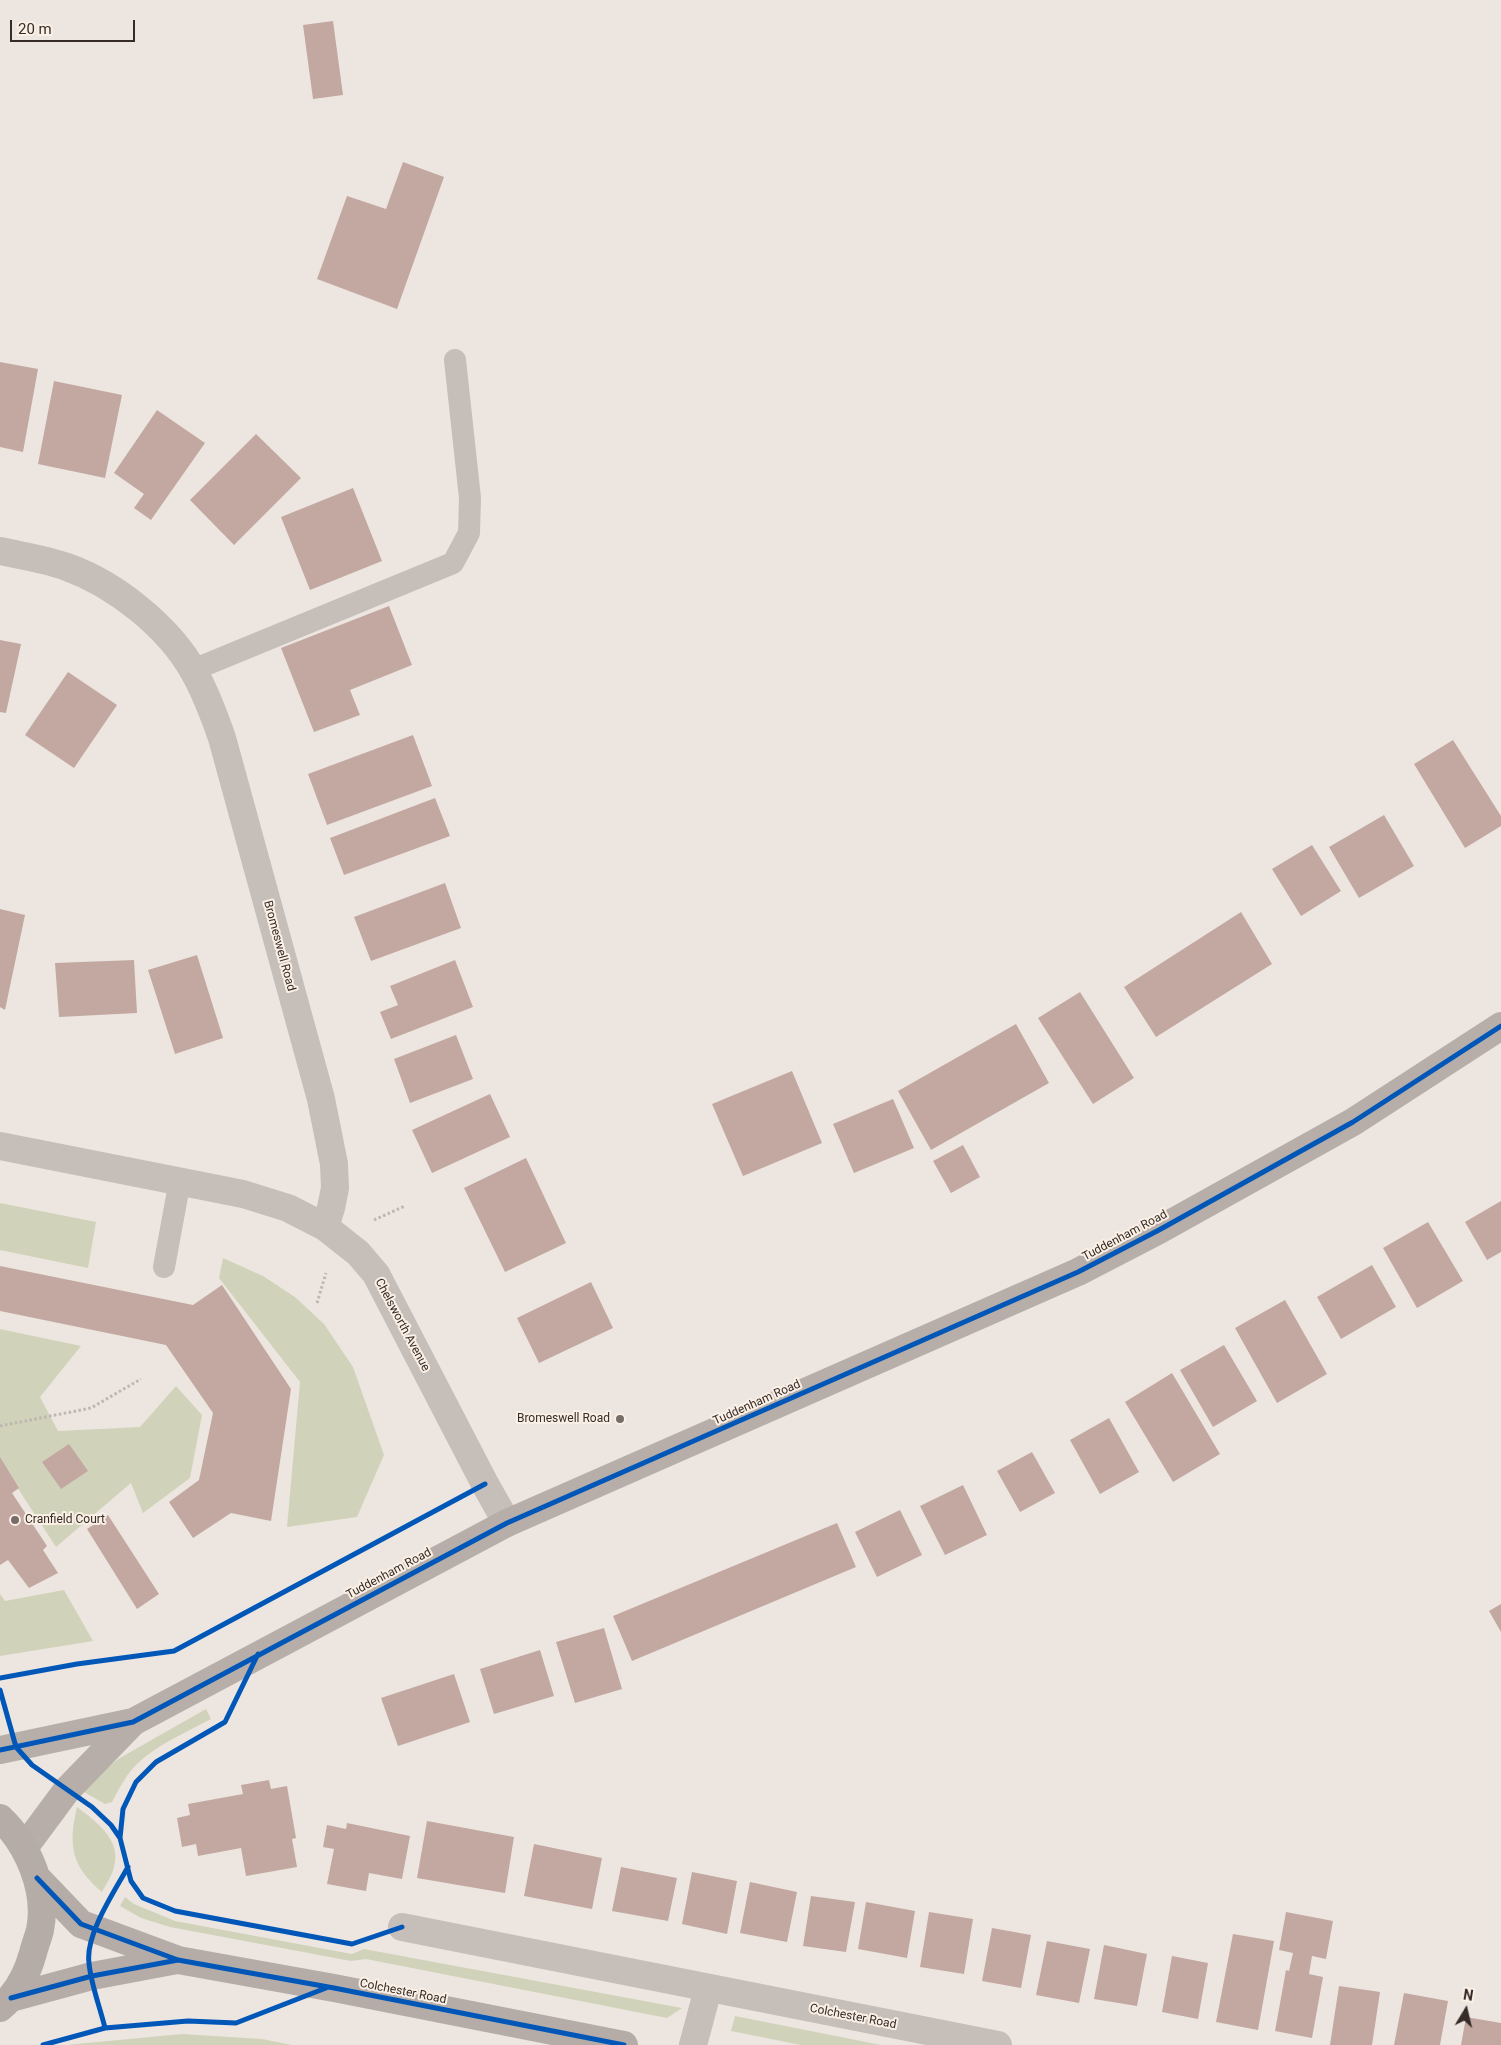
<!DOCTYPE html>
<html>
<head>
<meta charset="utf-8">
<style>
  body { margin:0 }
  #map { position:relative; width:1501px; height:2045px; overflow:hidden; background:#ede6e0; font-family:Roboto,sans-serif }
  canvas { display:block }
  .north { position:absolute; left:1441px; top:1985px; width:50px; height:50px; -webkit-text-stroke:4px #faf0e6; paint-order:stroke; rotate:9deg; font-size:14px; font-weight:700; line-height:20px; text-align:center; color:#372b27 }
  .north::after { content:''; display:block; margin:auto; width:18px; height:22px; background:#372b27; clip-path:polygon(50% 0,100% 100%,50% 72%,0 100%) }
  .scale { position:absolute; left:10px; top:20px; width:125px; height:22px; box-sizing:border-box; border:2px solid #372b27; border-top:0; padding-left:6px; font-size:15px; line-height:18px; white-space:nowrap; color:#372b27; -webkit-text-stroke:4px #faf0e6; paint-order:stroke }
</style>
</head>
<body>
<div id="map">
<canvas width="1501" height="2045"></canvas>
<div class="north">N</div>
<div class="scale">20 m</div>
</div>
<script>
const g = document.querySelector('canvas').getContext('2d');
g.lineJoin = 'round';
function fillPath(path, color) {
  g.fillStyle = color;
  g.fill(path, 'evenodd');
}
function stroke(path, color, width, dash) {
  g.strokeStyle = color;
  g.lineWidth = width;
  g.lineCap = dash ? 'butt' : 'round';
  g.setLineDash(dash || []);
  g.stroke(path);
}
function label(font, color, halo, rows, align = 'center') {
  g.font = font + ' Roboto,sans-serif';
  g.lineWidth = 4;
  g.setLineDash([]);
  g.textBaseline = 'middle';
  g.strokeStyle = halo;
  g.fillStyle = color;
  for (const [text, x, y, turn = 0] of rows) {
    g.save();
    g.translate(x, y);
    g.rotate((+turn || 0) * Math.PI / 180);
    g.textAlign = isNaN(turn) ? turn : align;
    if (halo) g.strokeText(text, 0, 0);
    g.fillText(text, 0, 0);
    g.restore();
  }
}
const green = new Path2D(`
  M 0,1203 L 96,1222 L 88,1268 L 0,1250 Z
  M 223,1258 L 263,1276 L 295,1297 L 324,1324 L 353,1367 L 384,1455 L 357,1517 L 287,1527 L 300,1382 L 219,1278 Z
  M 0,1329 L 81,1346 L 40,1397 L 58,1431 L 140,1427 L 176,1386 L 202,1415 L 190,1478 L 143,1513 L 131,1483 L 56,1547 L 0,1461 Z
  M 64,1590 L 93,1641 L 0,1656 L 0,1594 L 5,1601 Z
  M 206,1709 L 211,1719 C 187,1732 158,1744 138,1763 C 127,1773 119,1789 112,1802 L 105,1804 L 84,1792 L 100,1774 L 118,1759 Z
  M 77,1807 C 95,1821 122,1839 114,1867 C 112,1876 106,1884 102,1892 C 71,1866 68,1845 77,1807 Z
  M 125,1897 L 134,1904 L 175,1921 L 352,1954 L 364,1949 L 682,2008 L 667,2018 L 366,1959 L 351,1961 L 170,1927 L 141,1918 L 120,1906 Z
  M 735,2016 L 881,2045 L 801,2045 L 731,2031 Z
  M 182,2034 L 262,2039 L 292,2045 L 66,2045 Z`);
const building = new Path2D(`
  M 333,21 L 343,95 L 313,99 L 303,25 Z
  M 403,162 L 444,177 L 397,309 L 317,279 L 347,196 L 386,209 Z
  M 0,362 L 38,369 L 23,452 L 0,447 Z
  M 54,381 L 122,395 L 105,478 L 38,464 Z
  M 157,410 L 205,443 L 151,520 L 134,508 L 144,494 L 114,473 Z
  M 256,434 L 301,478 L 234,545 L 190,500 Z
  M 353,488 L 382,561 L 310,590 L 281,517 Z
  M 389,606 L 412,665 L 350,690 L 360,715 L 314,732 L 281,648 Z
  M 0,640 L 21,644 L 6,713 L 0,712 Z
  M 68,672 L 117,705 L 74,768 L 25,735 Z
  M 413,735 L 432,786 L 327,825 L 308,774 Z
  M 1453,740 L 1501,816 L 1501,826 L 1465,848 L 1414,764 Z
  M 435,798 L 450,836 L 344,875 L 330,838 Z
  M 1384,815 L 1414,866 L 1359,898 L 1329,847 Z
  M 1312,845 L 1341,891 L 1301,916 L 1272,869 Z
  M 445,883 L 461,928 L 371,961 L 354,917 Z
  M 0,909 L 25,915 L 5,1010 L 0,1007 Z
  M 1241,912 L 1272,964 L 1156,1037 L 1124,987 Z
  M 197,955 L 223,1038 L 175,1054 L 148,970 Z
  M 134,960 L 137,1013 L 59,1017 L 55,963 Z
  M 455,960 L 473,1007 L 391,1039 L 380,1012 L 398,1005 L 390,986 Z
  M 1080,992 L 1134,1078 L 1093,1104 L 1038,1018 Z
  M 1016,1024 L 1049,1083 L 931,1150 L 898,1091 Z
  M 456,1035 L 473,1079 L 410,1103 L 394,1059 Z
  M 792,1071 L 822,1143 L 743,1176 L 712,1104 Z
  M 490,1094 L 510,1137 L 432,1173 L 412,1130 Z
  M 893,1099 L 914,1148 L 854,1173 L 833,1124 Z
  M 963,1145 L 980,1177 L 951,1193 L 933,1161 Z
  M 526,1158 L 566,1243 L 505,1272 L 464,1188 Z
  M 1501,1201 L 1501,1252 L 1487,1260 L 1465,1222 Z
  M 1428,1222 L 1463,1281 L 1417,1308 L 1383,1248 Z
  M 1372,1265 L 1396,1307 L 1341,1339 L 1317,1297 Z
  M 0,1266 L 193,1305 L 222,1285 L 291,1389 L 271,1521 L 231,1513 L 193,1538 L 169,1502 L 199,1480 L 213,1413 L 166,1345 L 0,1311 Z
  M 591,1282 L 613,1328 L 539,1363 L 517,1318 Z
  M 1285,1300 L 1327,1374 L 1277,1403 L 1235,1328 Z
  M 1224,1345 L 1257,1401 L 1213,1427 L 1180,1370 Z
  M 1172,1373 L 1220,1454 L 1173,1482 L 1125,1402 Z
  M 1109,1418 L 1139,1472 L 1100,1494 L 1070,1440 Z
  M 69,1444 L 88,1471 L 61,1489 L 42,1462 Z
  M 1032,1452 L 1055,1493 L 1020,1512 L 997,1471 Z
  M 0,1457 L 19,1488 L 12,1493 L 47,1546 L 43,1550 L 58,1573 L 29,1588 L 8,1560 L 0,1565 Z
  M 963,1485 L 987,1535 L 945,1555 L 920,1506 Z
  M 900,1510 L 922,1555 L 877,1577 L 855,1532 Z
  M 108,1515 L 159,1594 L 137,1609 L 87,1529 Z
  M 837,1523 L 856,1567 L 632,1661 L 613,1616 Z
  M 1501,1604 L 1501,1632 L 1489,1611 Z
  M 604,1628 L 622,1689 L 575,1703 L 556,1642 Z
  M 540,1650 L 554,1696 L 494,1714 L 480,1669 Z
  M 454,1674 L 470,1722 L 398,1746 L 381,1698 Z
  M 269,1780 L 271,1789 L 287,1786 L 296,1838 L 292,1839 L 297,1867 L 246,1876 L 241,1848 L 198,1856 L 196,1844 L 182,1847 L 177,1818 L 190,1815 L 188,1804 L 243,1794 L 241,1785 Z
  M 427,1821 L 514,1837 L 505,1893 L 417,1878 Z
  M 347,1823 L 410,1836 L 402,1879 L 369,1873 L 366,1891 L 327,1884 L 334,1849 L 323,1847 L 327,1825 L 346,1829 Z
  M 534,1844 L 602,1858 L 592,1909 L 524,1896 Z
  M 621,1867 L 677,1878 L 668,1921 L 612,1911 Z
  M 692,1872 L 737,1881 L 727,1934 L 682,1924 Z
  M 750,1882 L 797,1892 L 787,1942 L 740,1933 Z
  M 811,1896 L 855,1902 L 846,1952 L 803,1946 Z
  M 866,1902 L 915,1911 L 907,1958 L 858,1949 Z
  M 929,1912 L 973,1919 L 964,1974 L 920,1967 Z
  M 1286,1912 L 1333,1921 L 1326,1959 L 1312,1956 L 1309,1974 L 1323,1977 L 1312,2038 L 1275,2031 L 1286,1970 L 1289,1971 L 1293,1953 L 1279,1950 Z
  M 992,1928 L 1031,1935 L 1021,1988 L 982,1981 Z
  M 1233,1934 L 1274,1941 L 1258,2030 L 1216,2022 Z
  M 1047,1941 L 1090,1949 L 1079,2003 L 1036,1995 Z
  M 1104,1945 L 1147,1954 L 1137,2006 L 1094,1999 Z
  M 1172,1956 L 1208,1963 L 1198,2019 L 1162,2012 Z
  M 1339,1986 L 1380,1992 L 1372,2045 L 1330,2045 Z
  M 1404,1993 L 1448,2001 L 1440,2045 L 1394,2045 Z
  M 1466,2017 L 1501,2023 L 1501,2045 L 1461,2045 Z`);
const path = new Path2D(`
  M 374,1220 L 405,1206
  M 317,1303 L 326,1273
  M 0,1426 L 91,1408 L 141,1379`);
const lane = new Path2D(`
  M 193,670 L 453,563 L 469,533 L 470,498 L 455,360
  M 164,1267 L 180,1180`);
const street = new Path2D(`
  M 0,551 C 22,556 45,559 67,567 C 115,584 169,627 194,672 C 206,693 214,715 222,738 L 321,1099 L 334,1164 L 335,1188 L 331,1208 L 325,1227
  M 0,1146 L 243,1194 L 288,1208 L 325,1227 L 358,1253 L 376,1274 L 485,1484 L 507,1523
  M 402,1927 L 998,2045
  M 693,2045 L 708,1989`);
const secondary = new Path2D(`
  M 0,1750 L 133,1722 L 507,1523 L 1078,1272 L 1159,1230 L 1353,1122 L 1501,1026
  M 24,1848 L 67,1790 L 133,1722`);
const primary = new Path2D(`
  M 0,1818 C 28,1844 48,1891 40,1930 C 38,1938 35,1945 33,1953 C 27,1975 18,1993 0,2008
  M 37,1878 L 81,1924 L 178,1960 L 334,1988 L 624,2045
  M 11,1998 L 92,1976 L 177,1960`);
const cycleway = new Path2D(`
  M 0,1678 L 77,1664 L 174,1651 L 485,1484
  M 0,1690 L 16,1747 L 32,1765 L 92,1807 L 111,1825 L 120,1838 L 131,1881 L 143,1898 L 175,1911 L 352,1944 L 402,1927
  M 0,1750 L 133,1722 L 507,1523 L 1078,1272 L 1159,1230 L 1353,1122 L 1501,1026
  M 120,1838 L 123,1809 L 136,1782 L 156,1762 L 225,1722 L 258,1654
  M 37,1878 L 81,1924 L 178,1960 L 334,1988 L 624,2045
  M 11,1998 L 92,1976 L 178,1960
  M 105,2028 C 100,2007 91,1985 89,1963 C 85,1935 114,1892 128,1867
  M 43,2045 L 105,2028 L 188,2021 L 236,2023 L 326,1988`);
const markers = [
  [620,1419,5,"#776c68"],
  [15,1520,5,"#776c68"]
];
const streetNames = [
  ["Bromeswell Road",279,946,75],
  ["Tuddenham Road",1125,1236,-28],
  ["Chelsworth Avenue",402,1325,62],
  ["Tuddenham Road",757,1403,-24],
  ["Tuddenham Road",389,1574,-28],
  ["Colchester Road",403,1992,11],
  ["Colchester Road",853,2017,11]
];
const poiNames = [
  ["Bromeswell Road",610,1419],
  ["Cranfield Court",25,1520,"left"]
];
fillPath(green, '#d0d3b9');
fillPath(building, '#c2a8a1');
stroke(path, '#beb6b1', 3, [2.5, 2.5]);
stroke(lane, '#c6beb8', 22);
stroke(street, '#c6beb8', 28);
stroke(secondary, '#b7aea9', 28);
stroke(primary, '#b5aca8', 28);
stroke(cycleway, '#0057b8', 5);
for (const [x, y, r, color] of markers) {
  const dot = new Path2D();
  dot.arc(x, y, r, 0, 2 * Math.PI);
  g.fillStyle = color;
  g.fill(dot);
  stroke(dot, '#faf0e6', 2);
}
label('12px', '#372b27', '#faf0e6', streetNames);
label('12px', '#372b27', '#faf0e6', poiNames, 'right');
</script>
</body>
</html>
